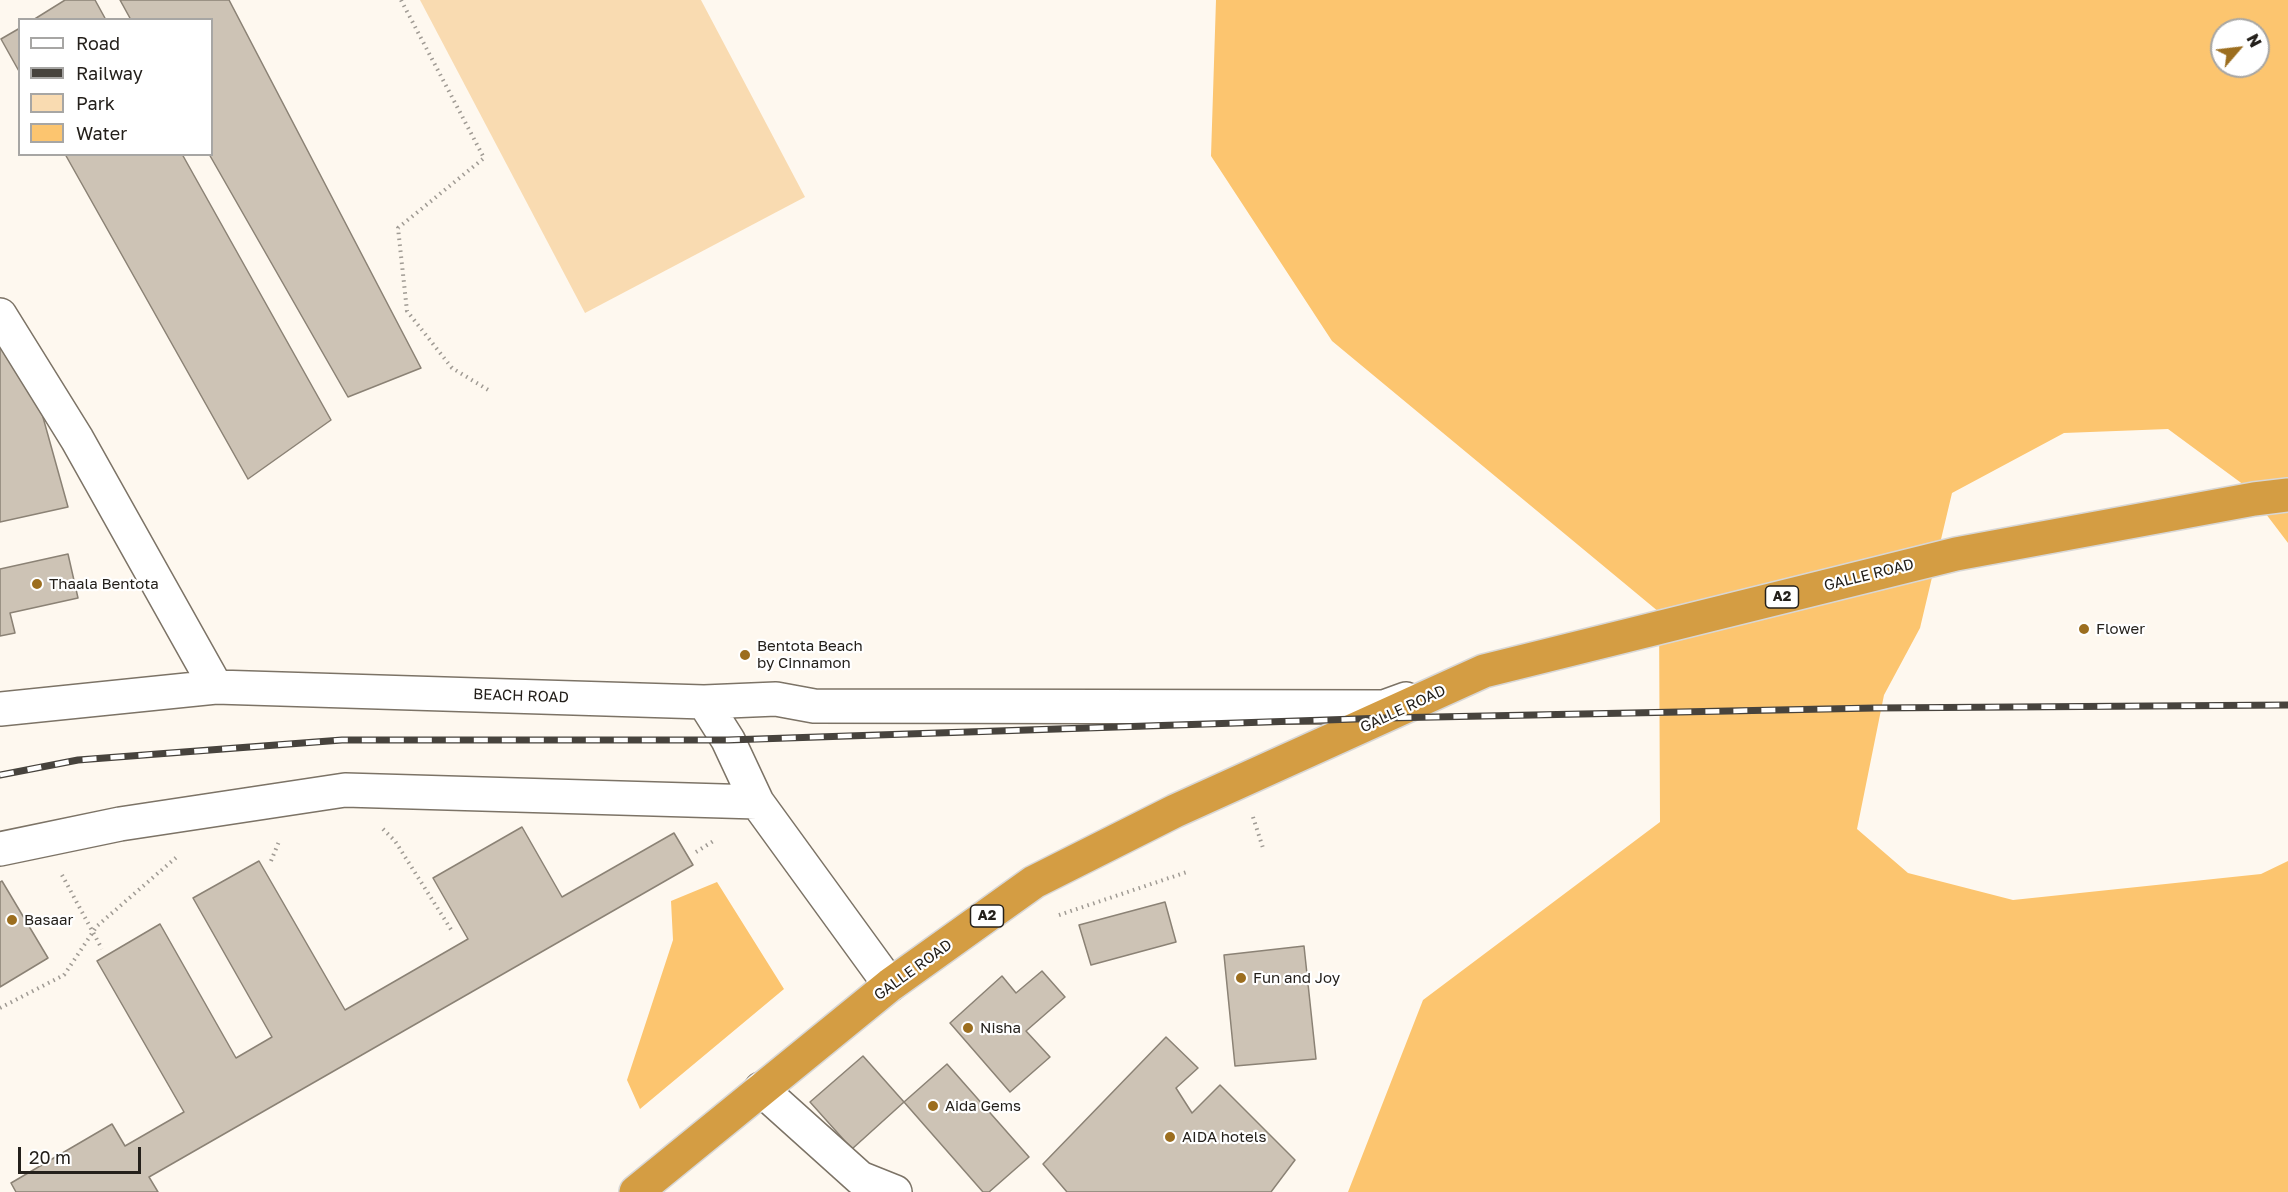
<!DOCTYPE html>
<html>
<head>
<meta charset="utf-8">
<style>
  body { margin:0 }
  #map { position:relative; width:2288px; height:1192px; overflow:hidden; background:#fef8ef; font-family:"Golos Text",sans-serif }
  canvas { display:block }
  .legend { position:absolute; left:18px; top:18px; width:195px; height:138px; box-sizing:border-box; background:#fff; border:2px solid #a7a6a4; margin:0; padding:8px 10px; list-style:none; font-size:18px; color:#24201b }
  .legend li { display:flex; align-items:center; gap:12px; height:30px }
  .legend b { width:30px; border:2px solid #a7a6a4 }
  .north { position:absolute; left:2210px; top:18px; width:60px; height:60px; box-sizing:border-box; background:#fff; border:2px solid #a7a6a4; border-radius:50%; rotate:62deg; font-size:16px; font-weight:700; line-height:24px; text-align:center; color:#24201b }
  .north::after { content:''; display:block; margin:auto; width:21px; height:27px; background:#9c6e1f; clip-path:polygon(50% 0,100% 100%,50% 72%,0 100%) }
  .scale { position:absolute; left:18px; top:1147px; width:123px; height:27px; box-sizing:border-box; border:3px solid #24201b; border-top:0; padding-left:8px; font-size:18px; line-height:21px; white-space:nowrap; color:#24201b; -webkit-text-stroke:4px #fff; paint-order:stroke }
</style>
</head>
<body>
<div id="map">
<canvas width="2288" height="1192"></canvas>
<ul class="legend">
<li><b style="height:8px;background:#fff"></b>Road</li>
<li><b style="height:8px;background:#47433d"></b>Railway</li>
<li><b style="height:16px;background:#f9dbb1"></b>Park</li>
<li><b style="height:16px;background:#fcc56f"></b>Water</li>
</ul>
<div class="north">N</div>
<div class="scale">20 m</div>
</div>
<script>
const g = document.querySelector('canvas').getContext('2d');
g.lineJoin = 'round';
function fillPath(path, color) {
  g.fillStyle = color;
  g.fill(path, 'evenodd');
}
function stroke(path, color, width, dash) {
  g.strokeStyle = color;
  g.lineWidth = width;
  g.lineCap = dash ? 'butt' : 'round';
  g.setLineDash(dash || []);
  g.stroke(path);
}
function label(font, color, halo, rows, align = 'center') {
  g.font = font + ' "Golos Text",sans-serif';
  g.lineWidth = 4.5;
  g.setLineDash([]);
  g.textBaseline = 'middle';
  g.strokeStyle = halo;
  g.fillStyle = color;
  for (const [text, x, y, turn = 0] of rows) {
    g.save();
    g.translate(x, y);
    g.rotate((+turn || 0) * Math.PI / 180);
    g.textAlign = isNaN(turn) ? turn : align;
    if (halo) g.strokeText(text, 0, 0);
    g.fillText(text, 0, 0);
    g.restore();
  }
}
const green = new Path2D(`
  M 420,0 L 701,0 L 805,197 L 585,313 Z`);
const water = new Path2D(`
  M 1216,0 L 2288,0 L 2288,543 L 2244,485 L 2168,429 L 2064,433 L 1952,493 L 1920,628 L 1884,695 L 1857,829 L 1908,873 L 2013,900 L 2261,874 L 2288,861 L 2288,1192 L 1348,1192 L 1423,1000 L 1660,822 L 1659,612 L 1332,341 L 1211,156 ZM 2222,30 L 2258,30 L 2258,66 L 2222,66 Z
  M 717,882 L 784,989 L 640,1109 L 627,1080 L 673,940 L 671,901 Z`);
const building = new Path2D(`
  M 65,0 L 95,0 L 106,20 L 33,20 Z
  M 120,0 L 229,0 L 421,368 L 348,397 L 209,154 L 212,154 L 212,20 L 131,20 Z
  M 20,28 L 20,73 L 1,39 Z
  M 65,154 L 182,154 L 331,420 L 248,479 Z
  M 0,328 L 29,367 L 68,507 L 0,522 Z
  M 68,554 L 78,598 L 10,613 L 15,633 L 0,636 L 0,569 Z
  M 522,827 L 562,897 L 674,833 L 693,865 L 149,1177 L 158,1192 L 16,1192 L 11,1183 L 112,1124 L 125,1146 L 184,1112 L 97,961 L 160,924 L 236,1058 L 272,1037 L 193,898 L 259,861 L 345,1010 L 468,939 L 433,878 Z
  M 2,881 L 48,958 L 0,987 L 0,882 Z
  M 1165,902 L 1176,942 L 1091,965 L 1079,925 Z
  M 1304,946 L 1316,1059 L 1235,1066 L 1224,955 Z
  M 1042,971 L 1065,997 L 1026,1031 L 1050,1057 L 1010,1092 L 950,1023 L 1002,976 L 1016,993 Z
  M 1166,1037 L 1198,1068 L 1176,1088 L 1192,1113 L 1220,1085 L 1295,1160 L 1271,1192 L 1067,1192 L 1043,1164 Z
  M 863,1056 L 904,1102 L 852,1149 L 810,1102 Z
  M 947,1064 L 1029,1157 L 989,1192 L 983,1192 L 904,1102 Z`);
const path = new Path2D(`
  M 401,0 L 484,158 L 398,228 L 407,311 L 452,368 L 490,391
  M 1253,817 L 1263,848
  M 383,829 L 395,841 L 452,931
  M 696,852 L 715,840
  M 271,861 L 280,839
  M 62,875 L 102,949
  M 1059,915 L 1187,872
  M 0,1008 L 64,975 L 97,926 L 179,855`);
const minor = new Path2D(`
  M 0,315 L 77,439 L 216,687
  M 704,702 L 776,699 L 814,706 L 1384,707 L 1406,699
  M 0,709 L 216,687 L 704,702 L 728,740 L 757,802 L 890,985
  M 0,849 L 120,824 L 345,790 L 757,802
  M 761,1089 L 860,1178 L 895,1192`);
const highway = new Path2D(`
  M 636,1192 L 890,985 L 1034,882 L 1175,811 L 1484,671 L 1956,554 L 2254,499 L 2288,495`);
const rail = new Path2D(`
  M 0,775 L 78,760 L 342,740 L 728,740 L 1386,718 L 1875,708 L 2288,705`);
const markers = [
  [37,584,6,"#9c6e1f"],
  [2084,629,6,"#9c6e1f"],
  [745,655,6,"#9c6e1f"],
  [12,920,6,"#9c6e1f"],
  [1241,978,6,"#9c6e1f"],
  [968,1028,6,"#9c6e1f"],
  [933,1106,6,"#9c6e1f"],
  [1170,1137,6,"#9c6e1f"]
];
const shields = [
  [1782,597,33],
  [987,916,33]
];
const shieldNames = [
  ["A2",1782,597],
  ["A2",987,916]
];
const streetNames = [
  ["GALLE ROAD",1869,575,-14],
  ["BEACH ROAD",521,696,2],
  ["GALLE ROAD",1403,709,-25],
  ["GALLE ROAD",913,970,-36]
];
const poiNames = [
  ["Thaala Bentota",49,584],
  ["Flower",2096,629],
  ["Bentota Beach",757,646],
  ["by Cinnamon",757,663],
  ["Basaar",24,920],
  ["Fun and Joy",1253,978],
  ["Nisha",980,1028],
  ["Aida Gems",945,1106],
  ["AIDA hotels",1182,1137]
];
fillPath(green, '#f9dbb1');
fillPath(water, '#fcc56f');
fillPath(building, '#cdc3b5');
stroke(building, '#8b8275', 1.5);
stroke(minor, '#7c7366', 36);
stroke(highway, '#d8d7d6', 36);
stroke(path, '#a09b94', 4, [1.5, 4.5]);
stroke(minor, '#fff', 33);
stroke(highway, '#d49d43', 33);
stroke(rail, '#47433d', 7);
stroke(rail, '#fff', 4.5, [14]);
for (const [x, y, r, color] of markers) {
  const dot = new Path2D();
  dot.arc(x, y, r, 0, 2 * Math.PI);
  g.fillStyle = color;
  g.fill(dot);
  stroke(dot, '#fff', 2);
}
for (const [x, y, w] of shields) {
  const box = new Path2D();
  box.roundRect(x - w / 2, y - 11, w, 22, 4.5);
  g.fillStyle = '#fff';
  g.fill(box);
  stroke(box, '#24201b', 1.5);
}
label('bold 14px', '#24201b', null, shieldNames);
label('15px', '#24201b', '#fff', streetNames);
label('15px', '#24201b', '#fff', poiNames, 'left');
</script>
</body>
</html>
